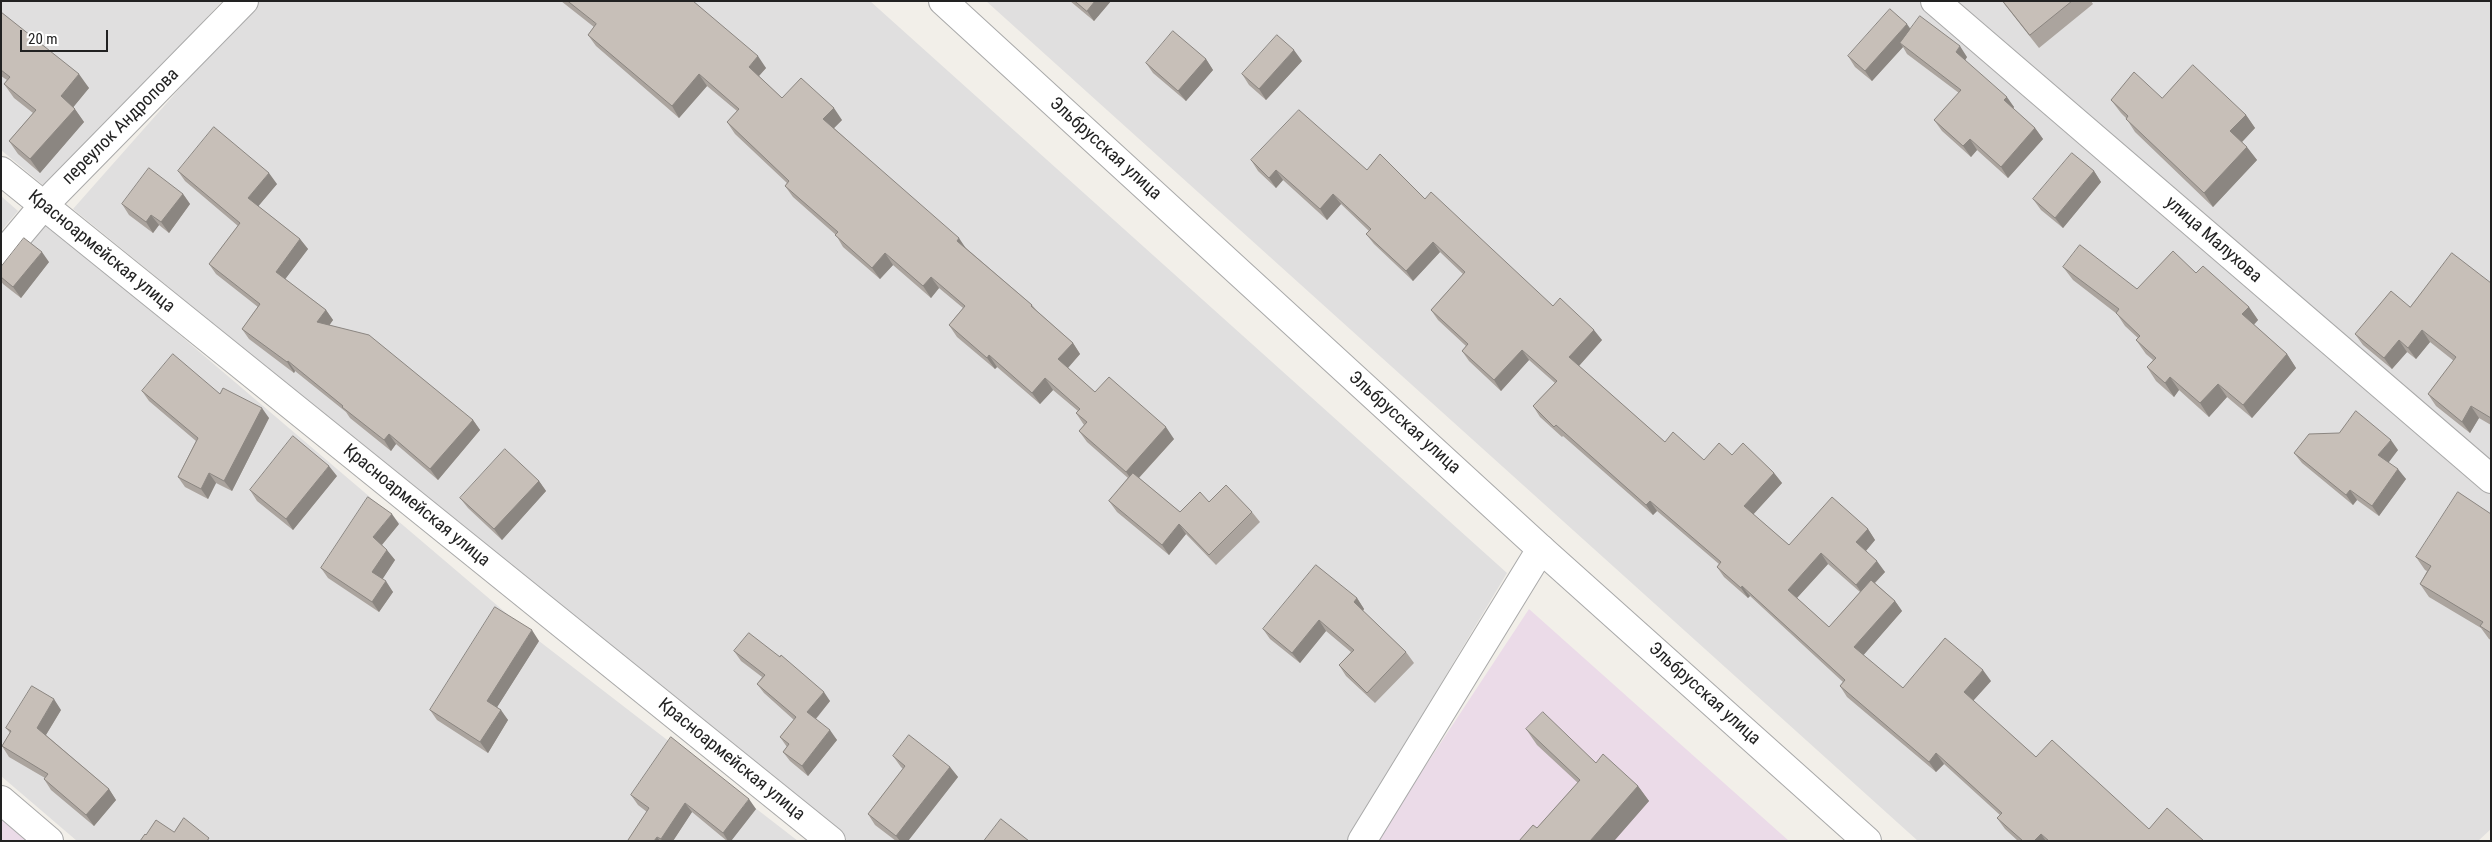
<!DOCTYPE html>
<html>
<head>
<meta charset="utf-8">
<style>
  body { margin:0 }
  #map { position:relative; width:2492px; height:842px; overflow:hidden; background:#f2efe9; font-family:"Roboto Condensed",sans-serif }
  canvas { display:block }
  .frame { position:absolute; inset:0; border:2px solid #222; pointer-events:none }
  .scale { position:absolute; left:20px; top:30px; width:88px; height:22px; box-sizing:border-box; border:2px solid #222; border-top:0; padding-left:6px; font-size:15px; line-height:18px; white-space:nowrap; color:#222; -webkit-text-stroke:4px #fff; paint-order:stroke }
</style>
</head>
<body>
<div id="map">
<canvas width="2492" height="842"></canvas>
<div class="frame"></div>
<div class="scale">20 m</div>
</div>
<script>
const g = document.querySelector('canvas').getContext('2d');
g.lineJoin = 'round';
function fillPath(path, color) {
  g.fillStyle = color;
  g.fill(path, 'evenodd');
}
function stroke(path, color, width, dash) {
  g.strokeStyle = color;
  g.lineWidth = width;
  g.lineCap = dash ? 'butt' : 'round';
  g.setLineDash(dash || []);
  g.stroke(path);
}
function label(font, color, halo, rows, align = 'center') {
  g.font = font + ' "Roboto Condensed",sans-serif';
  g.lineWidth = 5;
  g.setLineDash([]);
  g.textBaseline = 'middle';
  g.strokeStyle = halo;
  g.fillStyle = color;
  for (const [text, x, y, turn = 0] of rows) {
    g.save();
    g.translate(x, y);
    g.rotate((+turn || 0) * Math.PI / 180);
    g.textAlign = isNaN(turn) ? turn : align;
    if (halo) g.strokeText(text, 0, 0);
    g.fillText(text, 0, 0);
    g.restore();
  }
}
const residential = new Path2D(`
  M 1,1 L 222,1 L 49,190 L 1,150 Z
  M 257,1 L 870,1 L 1507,573 L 1347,841 L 848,841 L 73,209 Z
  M 986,1 L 1919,1 L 2491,492 L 2491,829 L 2478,841 L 1918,841 Z
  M 1957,1 L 2491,1 L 2491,467 L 2197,225 Z
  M 1,196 L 18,211 L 1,231 Z
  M 47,222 L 539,641 L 798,841 L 77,841 L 1,776 L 1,275 Z`);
const industrial = new Path2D(`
  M 1529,609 L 1789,841 L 1376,841 Z
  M 1,817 L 29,841 L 1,841 Z`);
const minor = new Path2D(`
  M 1935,1 L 2491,479
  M 1,171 L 831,841
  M 1,256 L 43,206 L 244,1
  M 1,800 L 49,841
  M 1362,841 L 1541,549`);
const tertiary = new Path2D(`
  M 943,1 L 1541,549 L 1867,841`);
const wall = new Path2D(`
  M 561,1 L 693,1 L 766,68 L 759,76 L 782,98 L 842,120 L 834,128 L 966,248 L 1032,305 L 1037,311 L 1073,343 L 1080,354 L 1068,368 L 1095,392 L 1174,439 L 1139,478 L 1180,512 L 1209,502 L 1252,512 L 1260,522 L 1216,565 L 1186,534 L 1169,555 L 1117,512 L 1109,501 L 1128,478 L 1087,442 L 1079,431 L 1084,425 L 1076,413 L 1078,411 L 1053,390 L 1040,404 L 997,367 L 995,369 L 957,337 L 949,325 L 963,308 L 939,288 L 931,298 L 893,265 L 880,279 L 843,247 L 836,235 L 793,197 L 785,186 L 787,183 L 735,134 L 727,122 L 737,111 L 707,86 L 679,118 L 596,46 L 588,35 L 594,27 Z
  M 1070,1 L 1111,1 L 1094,21 Z
  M 2002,1 L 2091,1 L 2093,4 L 2039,48 Z
  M 1,12 L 89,88 L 73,107 L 84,122 L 40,173 L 18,154 L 9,141 L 33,113 L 14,98 L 4,84 L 7,80 L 1,76 Z
  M 1910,29 L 1967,57 L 1965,60 L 2014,107 L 2013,109 L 2035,128 L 2043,139 L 2008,178 L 1977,150 L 1971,157 L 1942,131 L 1934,120 L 1959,93 L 1907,54 L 1903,47 L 1872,81 L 1855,67 L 1848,56 Z
  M 1206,59 L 1213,70 L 1186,101 L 1153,73 L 1146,63 Z
  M 1302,61 L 1266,100 L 1249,85 L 1242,74 Z
  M 2162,98 L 2246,115 L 2255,128 L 2242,142 L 2257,160 L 2213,207 L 2135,132 L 2126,118 L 2121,113 L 2111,100 Z
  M 1251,160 L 1367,170 L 1425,199 L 1553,306 L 1602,340 L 1579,366 L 1665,442 L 1704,460 L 1732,455 L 1774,473 L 1782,483 L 1753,514 L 1789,545 L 1868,529 L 1875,540 L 1866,551 L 1885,572 L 1875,583 L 1895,601 L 1902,611 L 1863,655 L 1903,688 L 1991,681 L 1973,701 L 2036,757 L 2149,829 L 2204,841 L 2018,841 L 2005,829 L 1997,818 L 2000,815 L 1944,764 L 1936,772 L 1847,697 L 1840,686 L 1843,682 L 1750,596 L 1748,598 L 1724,577 L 1717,567 L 1719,564 L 1657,511 L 1653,515 L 1563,436 L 1562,437 L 1540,417 L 1533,406 L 1555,383 L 1529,360 L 1501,391 L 1469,361 L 1462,351 L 1466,346 L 1438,320 L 1431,310 L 1463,274 L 1440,252 L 1413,281 L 1374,244 L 1366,234 L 1369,231 L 1341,204 L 1327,220 L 1283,180 L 1276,188 L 1258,171 ZM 1828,564 L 1860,592 L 1829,627 L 1797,598 Z
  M 178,171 L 277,184 L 258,206 L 300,239 L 308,249 L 285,279 L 326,310 L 333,320 L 329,325 L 473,420 L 480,430 L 438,480 L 396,444 L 391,451 L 350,418 L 346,412 L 295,371 L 294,373 L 249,339 L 242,329 L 258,307 L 216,274 L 209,264 L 238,226 L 185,181 Z
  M 2094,171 L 2101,182 L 2063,228 L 2041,210 L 2033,199 Z
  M 183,194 L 190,204 L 169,233 L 159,225 L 153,233 L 129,215 L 122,204 Z
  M 49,262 L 21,298 L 3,284 L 1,281 L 1,267 Z
  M 2063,267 L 2137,289 L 2196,273 L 2249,307 L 2258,320 L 2254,325 L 2287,354 L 2296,368 L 2252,418 L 2227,397 L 2209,417 L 2179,390 L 2174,397 L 2156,381 L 2147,367 L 2153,360 L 2146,354 L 2136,340 L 2138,338 L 2125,326 L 2117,314 L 2073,280 Z
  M 2491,283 L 2491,425 L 2479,418 L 2470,433 L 2436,406 L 2428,394 L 2454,361 L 2430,342 L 2416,359 L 2407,352 L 2392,369 L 2363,345 L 2355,334 L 2410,307 Z
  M 142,391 L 220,394 L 269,418 L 232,491 L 216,483 L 208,499 L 185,487 L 178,477 L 196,441 L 149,401 Z
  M 2398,450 L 2388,462 L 2406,479 L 2379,516 L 2357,500 L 2353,505 L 2302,463 L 2294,453 Z
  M 337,476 L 293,530 L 257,501 L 250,490 Z
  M 539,481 L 546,491 L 502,540 L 468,508 L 460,498 Z
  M 2491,514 L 2491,640 L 2489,639 L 2481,628 L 2429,597 L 2420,584 L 2427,571 L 2425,570 L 2416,557 Z
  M 399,524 L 382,545 L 395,560 L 382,579 L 393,592 L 379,612 L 328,578 L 321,568 Z
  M 1357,598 L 1364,609 L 1363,611 L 1406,652 L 1414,663 L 1375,703 L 1346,676 L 1339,665 L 1351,652 L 1326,631 L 1300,663 L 1270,639 L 1263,629 Z
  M 539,641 L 497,707 L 508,720 L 488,753 L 437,720 L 430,710 Z
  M 734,651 L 830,701 L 816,719 L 837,740 L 808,776 L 790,761 L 783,752 L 787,747 L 780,737 L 794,720 L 764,693 L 757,684 L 762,677 L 741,661 Z
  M 61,710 L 46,735 L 109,789 L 116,800 L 94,826 L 51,790 L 44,779 L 45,778 L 9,757 L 2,746 L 10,733 L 6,728 Z
  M 1526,729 L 1596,763 L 1638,786 L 1649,801 L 1614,841 L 1519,841 L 1537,828 L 1578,783 L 1537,745 Z
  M 893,756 L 950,767 L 958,777 L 908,841 L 896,841 L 875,825 L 868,814 L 903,769 L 901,767 Z
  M 631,795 L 756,809 L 731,841 L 727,841 L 692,812 L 673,841 L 628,841 L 647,812 L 638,805 Z`);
const shadedWall = new Path2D(`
  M 1095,1 L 1111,1 L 1094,21 L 1087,11 Z
  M 1907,24 L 1914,34 L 1900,43 L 1903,47 L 1872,81 L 1865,71 Z
  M 1960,46 L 1967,57 L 1964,62 L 1956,52 Z
  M 1294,50 L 1302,61 L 1266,100 L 1259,89 Z
  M 758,56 L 766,68 L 757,78 L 749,67 Z
  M 1206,59 L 1213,70 L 1186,101 L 1178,91 Z
  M 79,74 L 89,88 L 71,110 L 61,96 Z
  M 699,74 L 707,86 L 679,118 L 672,106 Z
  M 2007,97 L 2014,107 L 2011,111 L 2004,100 Z
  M 834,108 L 842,120 L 831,131 L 823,119 Z
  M 75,109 L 84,122 L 40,173 L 30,159 Z
  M 2246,115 L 2255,128 L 2240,144 L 2230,131 Z
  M 2035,128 L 2043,139 L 2008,178 L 2001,167 Z
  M 1970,139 L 1977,150 L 1971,157 L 1963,146 Z
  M 2247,147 L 2257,160 L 2213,207 L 2204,193 Z
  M 1276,170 L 1283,180 L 1276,188 L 1269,178 Z
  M 2094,171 L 2101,182 L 2063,228 L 2055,218 Z
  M 269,173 L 277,184 L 256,209 L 248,198 Z
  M 183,194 L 190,204 L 169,233 L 161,222 Z
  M 1333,194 L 1341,204 L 1327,220 L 1320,209 Z
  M 151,215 L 159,225 L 153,233 L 146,222 Z
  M 959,238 L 967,250 L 957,241 Z
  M 300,239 L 308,249 L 283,282 L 276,272 Z
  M 1433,242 L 1440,252 L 1413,281 L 1406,271 Z
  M 42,252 L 49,262 L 21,298 L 13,287 Z
  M 885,253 L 893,265 L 880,279 L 872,268 Z
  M 931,277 L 939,288 L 931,298 L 923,286 Z
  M 2249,307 L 2258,320 L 2251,327 L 2242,314 Z
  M 326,310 L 333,320 L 324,333 L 317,322 Z
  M 1594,330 L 1602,340 L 1577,368 L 1569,357 Z
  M 2422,330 L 2430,342 L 2416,359 L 2408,348 Z
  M 2399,340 L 2407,352 L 2392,369 L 2384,358 Z
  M 1073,343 L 1080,354 L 1066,370 L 1058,359 Z
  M 1522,350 L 1529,360 L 1501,391 L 1494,380 Z
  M 2287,354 L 2296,368 L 2252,418 L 2243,405 Z
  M 989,355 L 997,367 L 995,369 L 987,358 Z
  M 288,361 L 295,371 L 294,373 L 287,362 Z
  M 2170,377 L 2179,390 L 2174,397 L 2165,383 Z
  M 1045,378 L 1053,390 L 1040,404 L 1032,393 Z
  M 2218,384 L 2227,397 L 2209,417 L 2200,403 Z
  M 2471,406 L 2479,418 L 2470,433 L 2462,422 Z
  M 262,408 L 269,418 L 232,491 L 224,481 Z
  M 473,420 L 480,430 L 438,480 L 430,469 Z
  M 1166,427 L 1174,439 L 1134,483 L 1126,472 Z
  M 389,434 L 396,444 L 391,451 L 384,440 Z
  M 2391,440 L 2398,450 L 2386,466 L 2378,455 Z
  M 329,466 L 337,476 L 293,530 L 286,519 Z
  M 2398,469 L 2406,479 L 2379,516 L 2372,506 Z
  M 209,473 L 216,483 L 208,499 L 201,489 Z
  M 1774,473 L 1782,483 L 1751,517 L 1744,506 Z
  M 539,481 L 546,491 L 502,540 L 494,529 Z
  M 2350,490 L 2357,500 L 2353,505 L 2346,495 Z
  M 1650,501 L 1657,511 L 1653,515 L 1646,505 Z
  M 392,514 L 399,524 L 380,547 L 373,537 Z
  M 1179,524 L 1186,534 L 1169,555 L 1162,545 Z
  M 1868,529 L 1875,540 L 1864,553 L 1856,542 Z
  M 387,550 L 395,560 L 380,583 L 372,572 Z
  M 1821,553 L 1828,564 L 1795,600 L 1788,590 Z
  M 1877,561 L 1885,572 L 1863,595 L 1856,585 Z
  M 386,581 L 393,592 L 379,612 L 372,602 Z
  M 1742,586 L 1750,596 L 1748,598 L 1741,588 Z
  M 1357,598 L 1364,609 L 1361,613 L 1354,602 Z
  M 1895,601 L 1902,611 L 1861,658 L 1854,647 Z
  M 1319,620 L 1326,631 L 1300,663 L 1292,653 Z
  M 532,630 L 539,641 L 494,712 L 487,701 Z
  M 1983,670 L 1991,681 L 1971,703 L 1964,692 Z
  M 824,692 L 830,701 L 813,722 L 807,712 Z
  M 54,699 L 61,710 L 44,738 L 37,728 Z
  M 501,710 L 508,720 L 488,753 L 480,742 Z
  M 830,730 L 837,740 L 808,776 L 802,766 Z
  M 1936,753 L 1944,764 L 1936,772 L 1929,762 Z
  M 950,767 L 958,777 L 908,841 L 900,841 L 896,836 Z
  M 1638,786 L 1649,801 L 1614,841 L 1590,841 Z
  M 109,789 L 116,800 L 94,826 L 86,815 Z
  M 749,799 L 756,809 L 731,841 L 728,841 L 723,833 Z
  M 685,803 L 692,812 L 673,841 L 662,841 L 661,839 Z
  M 2041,834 L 2046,841 L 2034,841 Z
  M 657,837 L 660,841 L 654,841 Z`);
const building = new Path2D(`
  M 568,1 L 693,1 L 758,56 L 749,67 L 782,98 L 801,78 L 834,108 L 823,119 L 959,238 L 957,241 L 1032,305 L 1031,306 L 1073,343 L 1058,359 L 1095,392 L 1109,377 L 1166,427 L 1126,472 L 1079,431 L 1087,422 L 1076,413 L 1080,409 L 1045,378 L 1032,393 L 989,355 L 987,358 L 949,325 L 965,306 L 931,277 L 923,286 L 885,253 L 872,268 L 835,235 L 838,232 L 785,186 L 789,181 L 727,122 L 739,109 L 699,74 L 672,106 L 588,35 L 596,24 Z
  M 1075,1 L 1095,1 L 1087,11 Z
  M 2003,1 L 2072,1 L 2030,35 Z
  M 1890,9 L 1907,24 L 1865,71 L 1848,56 Z
  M 1,12 L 79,74 L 61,96 L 75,109 L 30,159 L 9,141 L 36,110 L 4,84 L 10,77 L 1,70 Z
  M 1920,16 L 1960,46 L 1956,52 L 2007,97 L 2004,100 L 2035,128 L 2001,167 L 1970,139 L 1963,146 L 1934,120 L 1961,90 L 1900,43 Z
  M 1173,31 L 1206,59 L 1178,91 L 1146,63 Z
  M 1277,35 L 1294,50 L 1259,89 L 1242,74 Z
  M 2193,65 L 2246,115 L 2230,131 L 2247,147 L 2204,193 L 2126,119 L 2128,116 L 2111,100 L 2134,72 L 2162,98 Z
  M 1299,110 L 1367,170 L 1380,154 L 1425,199 L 1431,192 L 1553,306 L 1560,298 L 1594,330 L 1569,357 L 1665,442 L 1673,432 L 1704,460 L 1719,443 L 1732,455 L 1743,443 L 1774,473 L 1744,506 L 1789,545 L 1832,497 L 1868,529 L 1856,542 L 1877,561 L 1856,585 L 1821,553 L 1788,590 L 1829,627 L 1871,580 L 1895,601 L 1854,647 L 1903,688 L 1945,638 L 1983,670 L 1964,692 L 2036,757 L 2052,740 L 2149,829 L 2167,808 L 2204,841 L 2049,841 L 2041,834 L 2034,841 L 2023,841 L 1997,818 L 2002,813 L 1936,753 L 1929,762 L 1840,686 L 1845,680 L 1742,586 L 1741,588 L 1717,567 L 1721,562 L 1650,501 L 1646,505 L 1556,425 L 1554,427 L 1533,406 L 1557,381 L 1522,350 L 1494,380 L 1462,351 L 1468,344 L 1431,310 L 1465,272 L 1433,242 L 1406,271 L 1366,234 L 1371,229 L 1333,194 L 1320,209 L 1276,170 L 1269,178 L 1251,160 Z
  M 214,127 L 269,173 L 248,198 L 300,239 L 276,272 L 326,310 L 317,322 L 369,335 L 473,420 L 430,469 L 389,434 L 384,440 L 342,407 L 343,406 L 288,361 L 287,362 L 242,329 L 260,304 L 209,264 L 240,223 L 178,171 Z
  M 2072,153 L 2094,171 L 2055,218 L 2033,199 Z
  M 149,168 L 183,194 L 161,222 L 151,215 L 146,222 L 122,204 Z
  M 24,238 L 42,252 L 13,287 L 1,277 L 1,267 Z
  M 2080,245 L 2137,289 L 2173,251 L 2196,273 L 2203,266 L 2249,307 L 2242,314 L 2287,354 L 2243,405 L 2218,384 L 2200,403 L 2170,377 L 2165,383 L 2147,367 L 2156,358 L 2136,340 L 2140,336 L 2116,313 L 2119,309 L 2063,267 Z
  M 2452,253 L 2491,283 L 2491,418 L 2471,406 L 2462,422 L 2428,394 L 2456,357 L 2422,330 L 2408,348 L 2399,340 L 2384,358 L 2355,334 L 2391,291 L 2410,307 Z
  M 173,354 L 220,394 L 223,388 L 262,408 L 224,481 L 209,473 L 201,489 L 178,477 L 198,438 L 142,391 Z
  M 2356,411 L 2391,440 L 2378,455 L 2398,469 L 2372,506 L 2350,490 L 2346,495 L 2294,453 L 2309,434 L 2339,433 Z
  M 293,436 L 329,466 L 286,519 L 250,490 Z
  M 505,449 L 539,481 L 494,529 L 460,498 Z
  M 1133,473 L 1180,512 L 1200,492 L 1209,502 L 1226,485 L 1252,512 L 1209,555 L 1179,524 L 1162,545 L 1109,501 Z
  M 2458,492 L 2491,514 L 2491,633 L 2480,626 L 2483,622 L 2420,584 L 2431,566 L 2416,557 Z
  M 368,497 L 392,514 L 373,537 L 387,550 L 372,572 L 386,581 L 372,602 L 321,568 Z
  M 1316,565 L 1357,598 L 1354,602 L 1406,652 L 1367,693 L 1339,665 L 1354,650 L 1319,620 L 1292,653 L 1263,629 Z
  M 495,607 L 532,630 L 487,701 L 501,710 L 480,742 L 430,710 Z
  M 749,633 L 780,657 L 781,655 L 824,692 L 807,712 L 830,730 L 802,766 L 783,752 L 789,744 L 780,737 L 796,717 L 757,684 L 765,675 L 734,651 Z
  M 32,686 L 54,699 L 37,728 L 109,789 L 86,815 L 44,779 L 48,774 L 2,746 L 11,731 L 6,728 Z
  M 1543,712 L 1596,763 L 1603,754 L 1638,786 L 1590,841 L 1519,841 L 1533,825 L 1537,828 L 1580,780 L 1526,729 Z
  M 909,735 L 950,767 L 896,836 L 868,814 L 905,766 L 893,756 Z
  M 671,737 L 749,799 L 723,833 L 685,803 L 661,839 L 657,837 L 654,841 L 629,841 L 628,840 L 649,808 L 631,795 Z
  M 184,818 L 209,838 L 207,841 L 140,841 L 145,834 L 146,835 L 156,820 L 174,832 Z
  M 1001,819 L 1029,841 L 984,841 Z`);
const streetNames = [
  ["переулок Андропова",121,127,-45],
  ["Эльбрусская улица",1105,149,42],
  ["улица Малухова",2213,240,41],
  ["Красноармейская улица",101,252,39],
  ["Эльбрусская улица",1404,423,42],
  ["Красноармейская улица",416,506,39],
  ["Эльбрусская улица",1704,694,42],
  ["Красноармейская улица",731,760,39]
];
fillPath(residential, '#e0dfdf');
fillPath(industrial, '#ebdbe8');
stroke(minor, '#a9a9a9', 30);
stroke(tertiary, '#a9a9a9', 30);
stroke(minor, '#fff', 28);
stroke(tertiary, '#fff', 28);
fillPath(wall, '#aba49e');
fillPath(shadedWall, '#8b8681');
fillPath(building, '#c7bfb8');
stroke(building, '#8b8681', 1);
label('18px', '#222', '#fff', streetNames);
</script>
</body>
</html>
